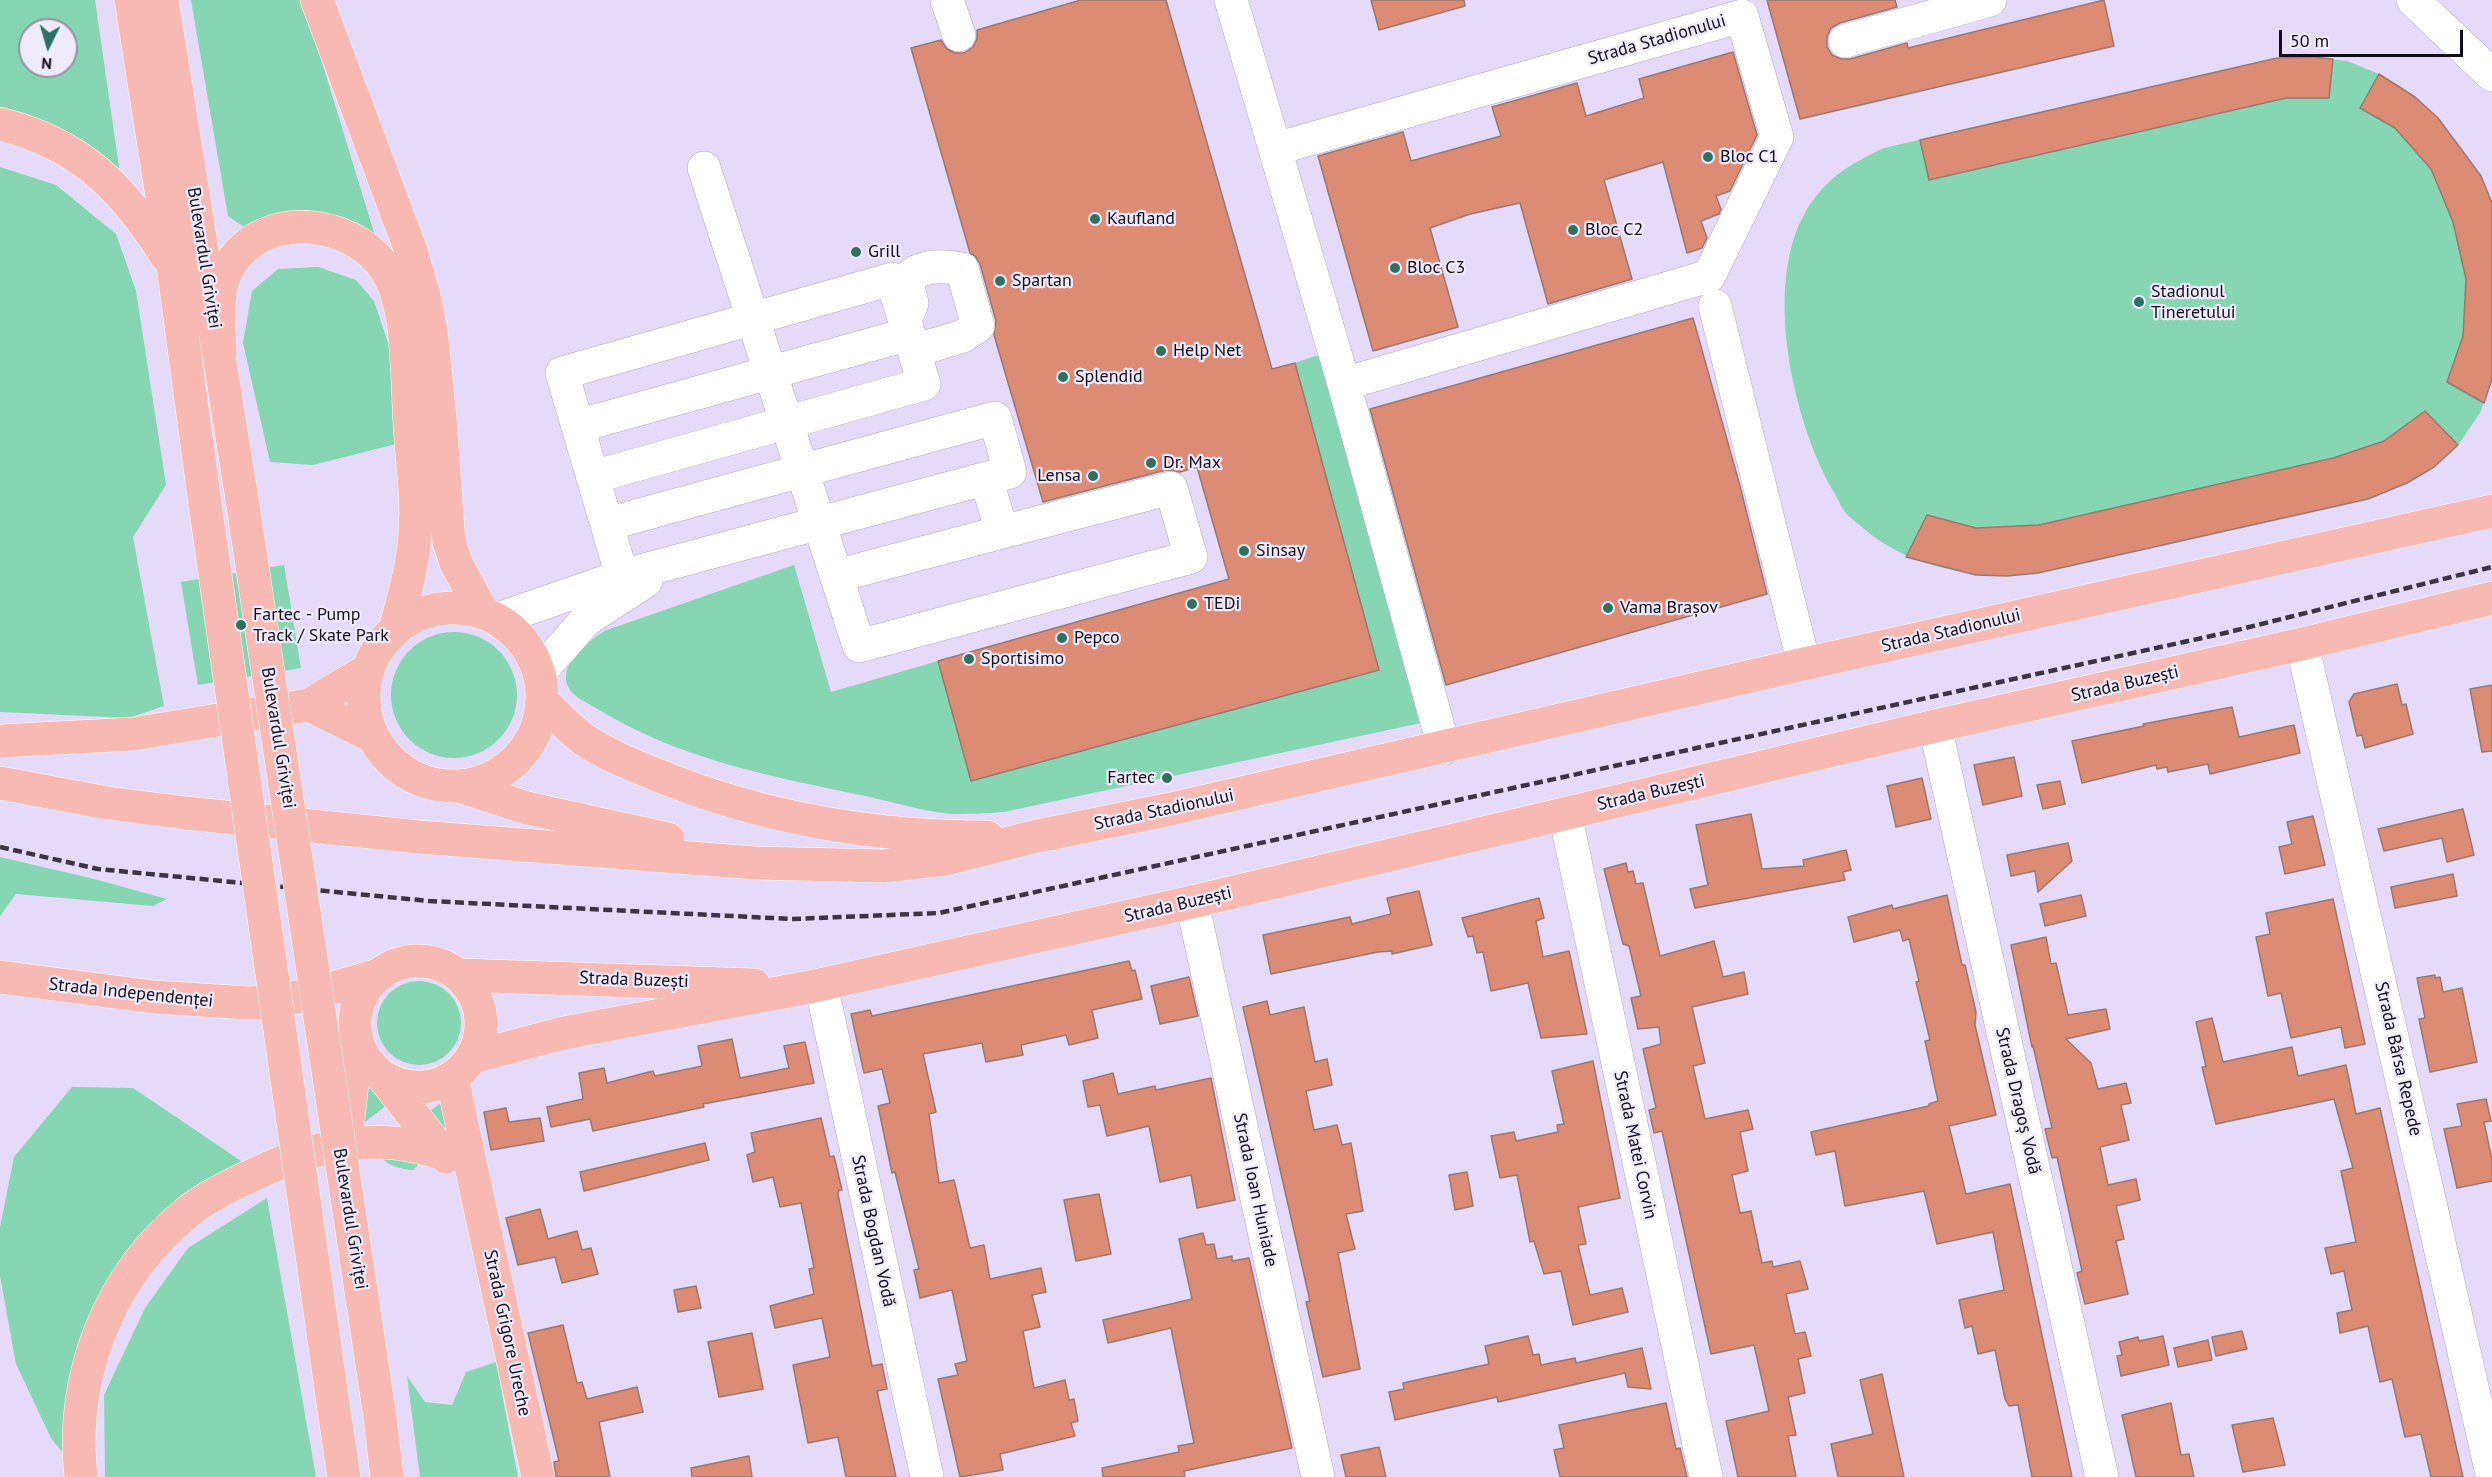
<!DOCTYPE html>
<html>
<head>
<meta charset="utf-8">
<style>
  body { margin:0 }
  #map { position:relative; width:2492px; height:1477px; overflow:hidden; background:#e5dafa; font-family:"PT Sans",sans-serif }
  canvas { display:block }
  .north { position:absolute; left:18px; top:18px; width:60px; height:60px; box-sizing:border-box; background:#f0eafd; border:2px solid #9792a2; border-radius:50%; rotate:185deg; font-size:16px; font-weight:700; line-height:24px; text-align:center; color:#120e19 }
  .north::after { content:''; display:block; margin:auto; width:21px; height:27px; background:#2d7162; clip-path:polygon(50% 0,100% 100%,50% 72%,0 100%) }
  .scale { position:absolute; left:2279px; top:30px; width:184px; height:27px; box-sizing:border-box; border:3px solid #120e19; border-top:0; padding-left:8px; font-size:18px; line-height:21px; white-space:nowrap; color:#120e19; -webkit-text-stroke:4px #f0eafd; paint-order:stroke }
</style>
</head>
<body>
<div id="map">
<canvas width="2492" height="1477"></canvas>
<div class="north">N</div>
<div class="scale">50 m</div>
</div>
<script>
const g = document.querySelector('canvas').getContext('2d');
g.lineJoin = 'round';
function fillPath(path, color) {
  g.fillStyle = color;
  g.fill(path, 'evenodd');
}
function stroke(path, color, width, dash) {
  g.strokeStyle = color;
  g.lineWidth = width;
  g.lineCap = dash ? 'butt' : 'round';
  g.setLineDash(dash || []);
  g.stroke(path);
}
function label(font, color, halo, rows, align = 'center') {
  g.font = font + ' "PT Sans",sans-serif';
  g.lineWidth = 4.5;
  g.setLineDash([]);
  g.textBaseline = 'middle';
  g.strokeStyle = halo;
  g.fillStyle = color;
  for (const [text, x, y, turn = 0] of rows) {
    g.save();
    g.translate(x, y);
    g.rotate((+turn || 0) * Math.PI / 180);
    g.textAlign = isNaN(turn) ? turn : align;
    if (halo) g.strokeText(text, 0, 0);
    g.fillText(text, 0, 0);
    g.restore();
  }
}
const green = new Path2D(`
  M 0,0 L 95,0 L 121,181 L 0,117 ZM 30,30 L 66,30 L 66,66 L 30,66 Z
  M 191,0 L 303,0 L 379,249 L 247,229 L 228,216 Z
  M 2313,57 L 2347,61 L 2379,74 L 2415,97 L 2438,118 L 2481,176 L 2492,203 L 2492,379 L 2480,413 L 2458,445 L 2434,467 L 2368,499 L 2038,573 C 1976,579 1912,570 1863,528 C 1858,523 1850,518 1846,513 C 1840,506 1837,496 1832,489 C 1793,420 1763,286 1805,213 C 1824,179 1850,164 1884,148 L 2277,58 Z
  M 0,167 L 56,185 L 116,234 L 136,291 L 166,485 L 133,537 L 164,706 L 129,718 L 0,712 Z
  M 318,267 L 356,280 L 374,301 L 420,438 L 313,465 L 270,462 L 243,343 L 252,291 L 278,269 Z
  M 1327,352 L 1426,722 L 1004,812 C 988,813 970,814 954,814 C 925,812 893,802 865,796 C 769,776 678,759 594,707 C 584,701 571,696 567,684 C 560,661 589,642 604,631 L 794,565 L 831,692 L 938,661 L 971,781 L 1379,670 L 1295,363 Z
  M 284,565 L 301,668 L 198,685 L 181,582 Z
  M391 695a63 63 0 1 1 126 0a63 63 0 1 1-126 0Z
  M 0,857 L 94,879 L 167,899 L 153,906 L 16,894 L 0,916 Z
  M377 1023a42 42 0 1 1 84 0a42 42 0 1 1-84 0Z
  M 373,1072 L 392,1101 L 364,1123 L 365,1101 Z
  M 72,1087 L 133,1088 L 250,1167 L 88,1328 L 63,1453 L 51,1438 L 16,1364 L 0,1276 L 0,1227 L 14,1157 Z
  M 444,1101 L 467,1160 L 430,1111 Z
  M 376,1153 L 422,1161 L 413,1170 C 397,1169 388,1165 376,1153 Z
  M 267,1198 L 316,1477 L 105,1477 L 104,1395 L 145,1308 L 188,1248 Z
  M 496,1362 L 518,1477 L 420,1477 L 407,1376 L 425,1402 L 452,1405 L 466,1372 Z`);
const building = new Path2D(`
  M 1081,0 L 1166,0 L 1272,369 L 1295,363 L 1379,670 L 971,781 L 938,661 L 1229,579 L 1197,467 L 1180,472 L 1166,470 L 1043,502 L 994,335 L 996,321 L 980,264 L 975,256 L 970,253 L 911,48 L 941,40 L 947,49 L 955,53 L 964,53 L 973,47 L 977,39 L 977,30 Z
  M 1371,0 L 1464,0 L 1465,6 L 1379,30 Z
  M 1767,0 L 1895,0 L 1897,7 L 1840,23 L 1831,28 L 1827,37 L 1827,47 L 1832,55 L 1841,59 L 1850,59 L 1907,43 L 1908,48 L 2104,0 L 2114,46 L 1800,119 Z
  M 1733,52 L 1757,135 L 1730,191 L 1716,196 L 1721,209 L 1719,214 L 1701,221 L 1707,238 L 1702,248 L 1687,253 L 1663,162 L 1604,180 L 1632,279 L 1548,304 L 1520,203 L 1470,214 L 1430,228 L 1458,327 L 1373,351 L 1318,156 L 1403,132 L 1411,161 L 1501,136 L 1492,107 L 1577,83 L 1586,116 L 1644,98 L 1639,79 Z
  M 2313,57 L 2333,59 L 2329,98 L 2286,98 L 1929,180 L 1920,140 L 2277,58 Z
  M 2379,74 L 2415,97 L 2438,118 L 2481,176 L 2492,203 L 2492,379 L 2484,403 L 2447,382 L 2463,336 L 2466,279 L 2453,222 L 2431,169 L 2395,128 L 2360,108 Z
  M 1693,318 L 1740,486 L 1767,594 L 1446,685 L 1370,409 Z
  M 2425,411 L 2458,445 L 2434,467 L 2407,483 L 2368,499 L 2038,573 L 2007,576 L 1976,575 L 1906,557 L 1927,515 L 1976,528 L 2039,525 L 2333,458 L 2384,441 Z
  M 2397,684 L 2402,705 L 2406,704 L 2413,734 L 2365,748 L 2362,735 L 2357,736 L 2349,702 L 2354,694 Z
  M 2492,685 L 2492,751 L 2482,752 L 2470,689 Z
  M 2232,707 L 2239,737 L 2294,725 L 2300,753 L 2210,774 L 2208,764 L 2168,772 L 2167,767 L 2157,769 L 2156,765 L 2082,783 L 2072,741 L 2144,726 L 2143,724 Z
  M 2014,757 L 2022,796 L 1983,805 L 1974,765 Z
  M 1922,778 L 1931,819 L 1896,827 L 1887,786 Z
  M 2060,781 L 2065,804 L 2043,809 L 2037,785 Z
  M 2463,809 L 2474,855 L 2447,862 L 2442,838 L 2384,851 L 2378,829 Z
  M 1751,814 L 1762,869 L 1804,866 L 1803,860 L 1846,850 L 1851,870 L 1843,872 L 1845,880 L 1695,908 L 1690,889 L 1708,885 L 1696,825 Z
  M 2313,816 L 2325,865 L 2285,874 L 2279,847 L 2292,844 L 2287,822 Z
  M 2068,843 L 2072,861 L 2038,892 L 2035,871 L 2011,876 L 2007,855 Z
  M 1626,863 L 1628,872 L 1633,871 L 1636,884 L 1643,883 L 1660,956 L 1714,941 L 1723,977 L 1744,972 L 1748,994 L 1692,1007 L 1705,1063 L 1693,1066 L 1705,1119 L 1748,1110 L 1753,1129 L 1740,1132 L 1748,1171 L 1732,1175 L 1740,1213 L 1751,1211 L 1762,1263 L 1772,1261 L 1773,1267 L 1800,1261 L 1808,1289 L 1786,1294 L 1795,1334 L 1805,1332 L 1811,1356 L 1798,1359 L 1805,1393 L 1788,1397 L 1796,1435 L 1788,1436 L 1796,1477 L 1738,1477 L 1726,1421 L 1769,1411 L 1754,1345 L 1711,1354 L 1662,1131 L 1654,1133 L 1649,1110 L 1656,1108 L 1643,1049 L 1661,1044 L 1659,1027 L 1638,1029 L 1631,998 L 1641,996 L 1629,946 L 1623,944 L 1604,869 Z
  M 2453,874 L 2457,896 L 2395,908 L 2391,887 Z
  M 1419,891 L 1432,945 L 1392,954 L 1392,951 L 1378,952 L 1271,974 L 1263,935 L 1350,917 L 1352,924 L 1391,914 L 1387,898 Z
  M 1947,895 L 1962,965 L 1965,965 L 1976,1012 L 1975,1025 L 1996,1115 L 1949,1126 L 1966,1194 L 2010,1184 L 2072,1477 L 2032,1477 L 2018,1405 L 2009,1406 L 2005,1399 L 1995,1350 L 1978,1354 L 1972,1326 L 1965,1328 L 1959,1300 L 2004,1290 L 1993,1232 L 1937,1244 L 1924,1191 L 1845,1206 L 1835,1151 L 1816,1155 L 1811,1132 L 1929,1106 L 1929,1104 L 1938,1101 L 1925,1041 L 1930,1040 L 1916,982 L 1919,981 L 1909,939 L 1903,941 L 1900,930 L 1854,942 L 1848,917 L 1892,905 L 1893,909 Z
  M 2081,895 L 2086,916 L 2045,926 L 2040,904 Z
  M 1539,898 L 1544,918 L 1536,921 L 1543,957 L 1569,951 L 1587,1034 L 1541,1038 L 1528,983 L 1491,991 L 1483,952 L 1477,953 L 1473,936 L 1468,937 L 1462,918 Z
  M 2333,899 L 2365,1044 L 2345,1048 L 2341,1027 L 2291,1038 L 2281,993 L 2268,996 L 2256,937 L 2270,934 L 2266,913 Z
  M 2046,937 L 2051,964 L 2056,963 L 2068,1015 L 2106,1009 L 2110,1029 L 2066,1039 L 2091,1063 L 2098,1089 L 2126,1083 L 2131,1103 L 2121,1105 L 2129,1140 L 2100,1147 L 2108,1185 L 2136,1179 L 2140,1200 L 2116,1206 L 2124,1239 L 2116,1241 L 2128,1294 L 2085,1304 L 2077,1273 L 2082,1271 L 2057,1157 L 2052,1158 L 2045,1129 L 2052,1128 L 2033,1046 L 2032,1047 L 2011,945 Z
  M 1129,961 L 1132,971 L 1135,970 L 1142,999 L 1092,1010 L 1098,1038 L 1069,1045 L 1066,1035 L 1021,1045 L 1023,1055 L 986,1062 L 982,1043 L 923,1054 L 936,1112 L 929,1114 L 939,1183 L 954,1180 L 970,1248 L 984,1245 L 990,1279 L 1041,1268 L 1046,1292 L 1032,1295 L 1040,1327 L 1023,1331 L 1034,1388 L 1065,1380 L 1069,1400 L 1074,1399 L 1078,1421 L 1071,1423 L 1075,1436 L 1000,1454 L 1003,1470 L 960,1477 L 938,1379 L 958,1375 L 955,1364 L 967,1361 L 952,1290 L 920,1298 L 914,1270 L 919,1269 L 895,1172 L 892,1173 L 878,1106 L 890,1103 L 882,1069 L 864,1073 L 851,1014 L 870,1010 L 872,1016 Z
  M 2435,975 L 2435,978 L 2440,977 L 2443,992 L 2462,988 L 2477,1062 L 2430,1072 L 2419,1019 L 2425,1018 L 2417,978 Z
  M 1189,977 L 1198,1016 L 1160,1024 L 1151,986 Z
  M 1267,1001 L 1270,1015 L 1304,1007 L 1315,1062 L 1327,1059 L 1332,1085 L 1306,1091 L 1314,1130 L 1337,1125 L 1342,1145 L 1351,1143 L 1363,1211 L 1346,1214 L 1355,1249 L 1338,1253 L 1360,1369 L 1323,1377 L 1306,1302 L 1310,1301 L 1243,1007 Z
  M 2212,1018 L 2223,1062 L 2292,1047 L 2298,1076 L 2346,1065 L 2356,1114 L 2380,1108 L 2463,1477 L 2431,1477 L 2421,1434 L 2405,1437 L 2392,1379 L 2380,1382 L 2368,1326 L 2340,1333 L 2337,1313 L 2352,1310 L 2344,1271 L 2331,1274 L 2325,1248 L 2356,1242 L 2341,1171 L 2353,1168 L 2334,1099 L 2216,1124 L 2202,1067 L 2206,1067 L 2196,1022 Z
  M 732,1039 L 740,1078 L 789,1068 L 784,1046 L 805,1042 L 814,1083 L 703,1104 L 704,1107 L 593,1131 L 590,1119 L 551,1127 L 547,1107 L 583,1099 L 579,1073 L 604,1068 L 607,1083 L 653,1071 L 655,1076 L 702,1066 L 698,1046 Z
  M 1593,1061 L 1620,1198 L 1578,1207 L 1586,1244 L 1578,1245 L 1590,1295 L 1622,1288 L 1628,1312 L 1573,1325 L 1561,1271 L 1544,1274 L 1534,1241 L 1530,1242 L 1517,1175 L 1500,1178 L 1491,1136 L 1514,1132 L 1516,1141 L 1558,1132 L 1557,1125 L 1564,1124 L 1552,1071 Z
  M 1113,1073 L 1118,1094 L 1155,1086 L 1156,1090 L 1211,1078 L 1235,1200 L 1197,1208 L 1191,1175 L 1160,1182 L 1149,1126 L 1107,1136 L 1100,1105 L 1088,1107 L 1083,1081 Z
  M 2486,1099 L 2491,1121 L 2484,1122 L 2492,1160 L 2492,1181 L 2457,1188 L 2444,1129 L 2462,1126 L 2457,1104 Z
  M 506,1108 L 509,1122 L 540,1118 L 544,1141 L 491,1150 L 484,1112 Z
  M 821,1118 L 830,1157 L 834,1156 L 842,1190 L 839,1190 L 838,1194 L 872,1366 L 882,1364 L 887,1389 L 877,1391 L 896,1477 L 846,1477 L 838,1437 L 808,1443 L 793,1365 L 830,1357 L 822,1318 L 775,1328 L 770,1306 L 814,1294 L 809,1269 L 814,1268 L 801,1203 L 780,1207 L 773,1177 L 753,1182 L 747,1155 L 755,1152 L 751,1133 Z
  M 705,1143 L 709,1160 L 584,1191 L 580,1172 Z
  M 1467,1172 L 1473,1206 L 1455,1210 L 1449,1175 Z
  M 1099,1194 L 1111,1254 L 1076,1261 L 1064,1200 Z
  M 540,1209 L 548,1239 L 577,1231 L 582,1250 L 591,1248 L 598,1274 L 562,1283 L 555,1257 L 518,1265 L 506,1218 Z
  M 1203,1233 L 1206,1245 L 1214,1244 L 1217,1259 L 1232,1256 L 1232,1261 L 1249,1258 L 1292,1448 L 1184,1471 L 1185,1477 L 1103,1477 L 1102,1468 L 1179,1452 L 1178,1446 L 1194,1443 L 1171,1328 L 1108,1343 L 1103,1320 L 1192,1299 L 1179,1239 Z
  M 696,1286 L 701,1308 L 678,1312 L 674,1290 Z
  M 563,1325 L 577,1383 L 582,1382 L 587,1399 L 637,1387 L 643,1412 L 599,1422 L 610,1477 L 556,1477 L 554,1462 L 559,1461 L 528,1333 Z
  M 2242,1331 L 2247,1349 L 2216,1356 L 2212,1337 Z
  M 752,1333 L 763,1389 L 719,1397 L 708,1342 Z
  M 1528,1336 L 1533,1355 L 1539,1354 L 1541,1365 L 1575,1358 L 1576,1363 L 1642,1348 L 1651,1389 L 1628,1387 L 1625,1373 L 1498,1402 L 1497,1397 L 1395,1420 L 1389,1392 L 1404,1389 L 1403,1383 L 1489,1364 L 1485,1346 Z
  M 2163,1336 L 2169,1365 L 2121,1376 L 2117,1356 L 2122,1355 L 2119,1342 L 2138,1337 L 2139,1341 Z
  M 2208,1340 L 2212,1360 L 2178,1367 L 2174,1348 Z
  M 1882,1374 L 1904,1477 L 1838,1477 L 1831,1444 L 1873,1434 L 1860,1380 Z
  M 1666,1403 L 1676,1449 L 1680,1448 L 1687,1477 L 1560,1477 L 1554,1450 L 1564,1448 L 1559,1425 Z
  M 2171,1403 L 2181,1455 L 2189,1454 L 2194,1477 L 2136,1477 L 2122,1415 Z
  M 2273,1418 L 2285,1465 L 2243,1472 L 2232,1425 Z
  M 1379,1447 L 1386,1477 L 1346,1477 L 1341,1455 Z
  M 749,1456 L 752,1477 L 692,1477 L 691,1468 Z`);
const minor = new Path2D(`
  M 947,0 L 959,35
  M 1231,0 L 1275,149
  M 2413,0 L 2492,75
  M 1845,41 L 1990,0
  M 704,168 L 859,646 L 1191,557 L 1171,488 L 1002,532 L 986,478
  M 1715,306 L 1804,664
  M 908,313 L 912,303 L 906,280 C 920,264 942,265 962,269 L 978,326 L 963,336 L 914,351
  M 1344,384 L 1709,276 L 1777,137 L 1742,16 L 1275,149 L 1344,384 L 1444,748
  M 578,426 L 909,334
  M 593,477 L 924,384 L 892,279 L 562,373 L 622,576
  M 836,576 L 1002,532
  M 498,619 L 622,576 L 1010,472 L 995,418 L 607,524
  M 2302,644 L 2492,1474
  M 539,673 L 586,620 L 646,581
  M 1935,726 L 2102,1477
  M 1565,814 L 1706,1477
  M 1192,902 L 1318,1477
  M 821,984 L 927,1477`);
const major = new Path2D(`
  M 131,0 L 173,266 L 205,504
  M 162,0 L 242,499
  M 317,0 L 411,251 L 424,296 L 431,330 L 440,418 L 449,542 L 456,563 L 483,613
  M 0,124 C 81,144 124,189 167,257
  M 220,354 C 220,326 214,294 228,268 C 262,205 365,219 392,281 C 409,319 407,384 410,426 C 412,465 419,505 414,544 C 411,573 403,601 395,629
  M364 697a89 89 0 1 1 178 0a89 89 0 1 1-178 0Z
  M 543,702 C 556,715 569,728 583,739 C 605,754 632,765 657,775 C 762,818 873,837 987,837
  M 309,705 L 372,736
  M 0,741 L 133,734 L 309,705 L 368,670
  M 0,783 L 107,803 L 186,813 L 419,837 L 755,863 L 884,866 L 946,859 L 1033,837 L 1171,809 L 1804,664 L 2492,511
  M 459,786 L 527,808 L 668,839
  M355 1024a63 63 0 1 1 126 0a63 63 0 1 1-126 0Z
  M 459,975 L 754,985
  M 0,977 L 154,997 L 249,1003 C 293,1002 337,986 379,975
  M 473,1057 L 564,1033 L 810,987 L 1192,902 L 1935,726 L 2302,644 L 2492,598
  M 383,1077 L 446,1157
  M 452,1078 L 538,1477
  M 345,1146 L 357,1040
  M 335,1417 L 344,1477
  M 380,1417 L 387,1477
  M 81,1477 C 70,1376 109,1275 189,1211 C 208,1196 231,1185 253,1175 C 295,1155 346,1139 393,1143 C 410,1144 426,1149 442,1153`);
const rail = new Path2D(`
  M 0,847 L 98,869 L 429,901 L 792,919 L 939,913 L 2225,633 L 2492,567`);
const majorBridge = new Path2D(`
  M 242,499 L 380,1417
  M 205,504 L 335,1417`);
const markers = [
  [1708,157,6,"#2d7162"],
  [1095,219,6,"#2d7162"],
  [1573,230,6,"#2d7162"],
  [856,252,6,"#2d7162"],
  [1395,268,6,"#2d7162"],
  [1000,281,6,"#2d7162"],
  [2139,302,6,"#2d7162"],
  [1161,351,6,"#2d7162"],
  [1063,377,6,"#2d7162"],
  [1151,463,6,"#2d7162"],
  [1093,476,6,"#2d7162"],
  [1244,551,6,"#2d7162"],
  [1192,604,6,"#2d7162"],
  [1608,608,6,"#2d7162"],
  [241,625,6,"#2d7162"],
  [1062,638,6,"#2d7162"],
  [969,659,6,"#2d7162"],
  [1167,778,6,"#2d7162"]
];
const streetNames = [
  ["Strada Stadionului",1657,40,-16],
  ["Bulevardul Griviței",204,258,81],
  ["Strada Stadionului",1951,631,-13],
  ["Strada Buzești",2125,684,-13],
  ["Bulevardul Griviței",278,738,81],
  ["Strada Buzești",1651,793,-13],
  ["Strada Stadionului",1164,810,-12],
  ["Strada Buzești",1178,905,-13],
  ["Strada Buzești",634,980,2],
  ["Strada Independenței",131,993,6],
  ["Strada Bârsa Repede",2398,1059,77],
  ["Strada Dragoș Vodă",2018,1101,77],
  ["Strada Matei Corvin",1635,1145,78],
  ["Strada Ioan Huniade",1255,1190,78],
  ["Bulevardul Griviței",350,1219,81],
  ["Strada Bogdan Vodă",873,1231,78],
  ["Strada Grigore Ureche",507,1333,78]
];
const poiNames = [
  ["Bloc C1",1720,157],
  ["Kaufland",1107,219],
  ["Bloc C2",1585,230],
  ["Grill",868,252],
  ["Bloc C3",1407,268],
  ["Spartan",1012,281],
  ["Stadionul",2151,292],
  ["Tineretului",2151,313],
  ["Help Net",1173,351],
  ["Splendid",1075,377],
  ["Dr. Max",1163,463],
  ["Lensa",1081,476,"right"],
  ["Sinsay",1256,551],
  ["TEDi",1204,604],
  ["Vama Brașov",1620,608],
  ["Fartec - Pump",253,615],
  ["Track / Skate Park",253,636],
  ["Pepco",1074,638],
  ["Sportisimo",981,659],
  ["Fartec",1155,778,"right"]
];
fillPath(green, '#86d6b3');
fillPath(building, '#dc8b74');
stroke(building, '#9b7970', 1.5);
stroke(minor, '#b0a6c4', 34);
stroke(major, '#fff', 34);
stroke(minor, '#fff', 33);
stroke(major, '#f7b9b1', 33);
stroke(rail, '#3a3443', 4.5, [9, 4.5]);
stroke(majorBridge, '#fff', 34, []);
stroke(majorBridge, '#f7b9b1', 33);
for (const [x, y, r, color] of markers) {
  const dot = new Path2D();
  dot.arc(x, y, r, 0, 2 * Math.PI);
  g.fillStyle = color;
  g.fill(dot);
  stroke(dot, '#f0eafd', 2);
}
label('18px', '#120e19', '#f0eafd', streetNames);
label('18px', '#120e19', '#f0eafd', poiNames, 'left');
</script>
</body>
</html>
